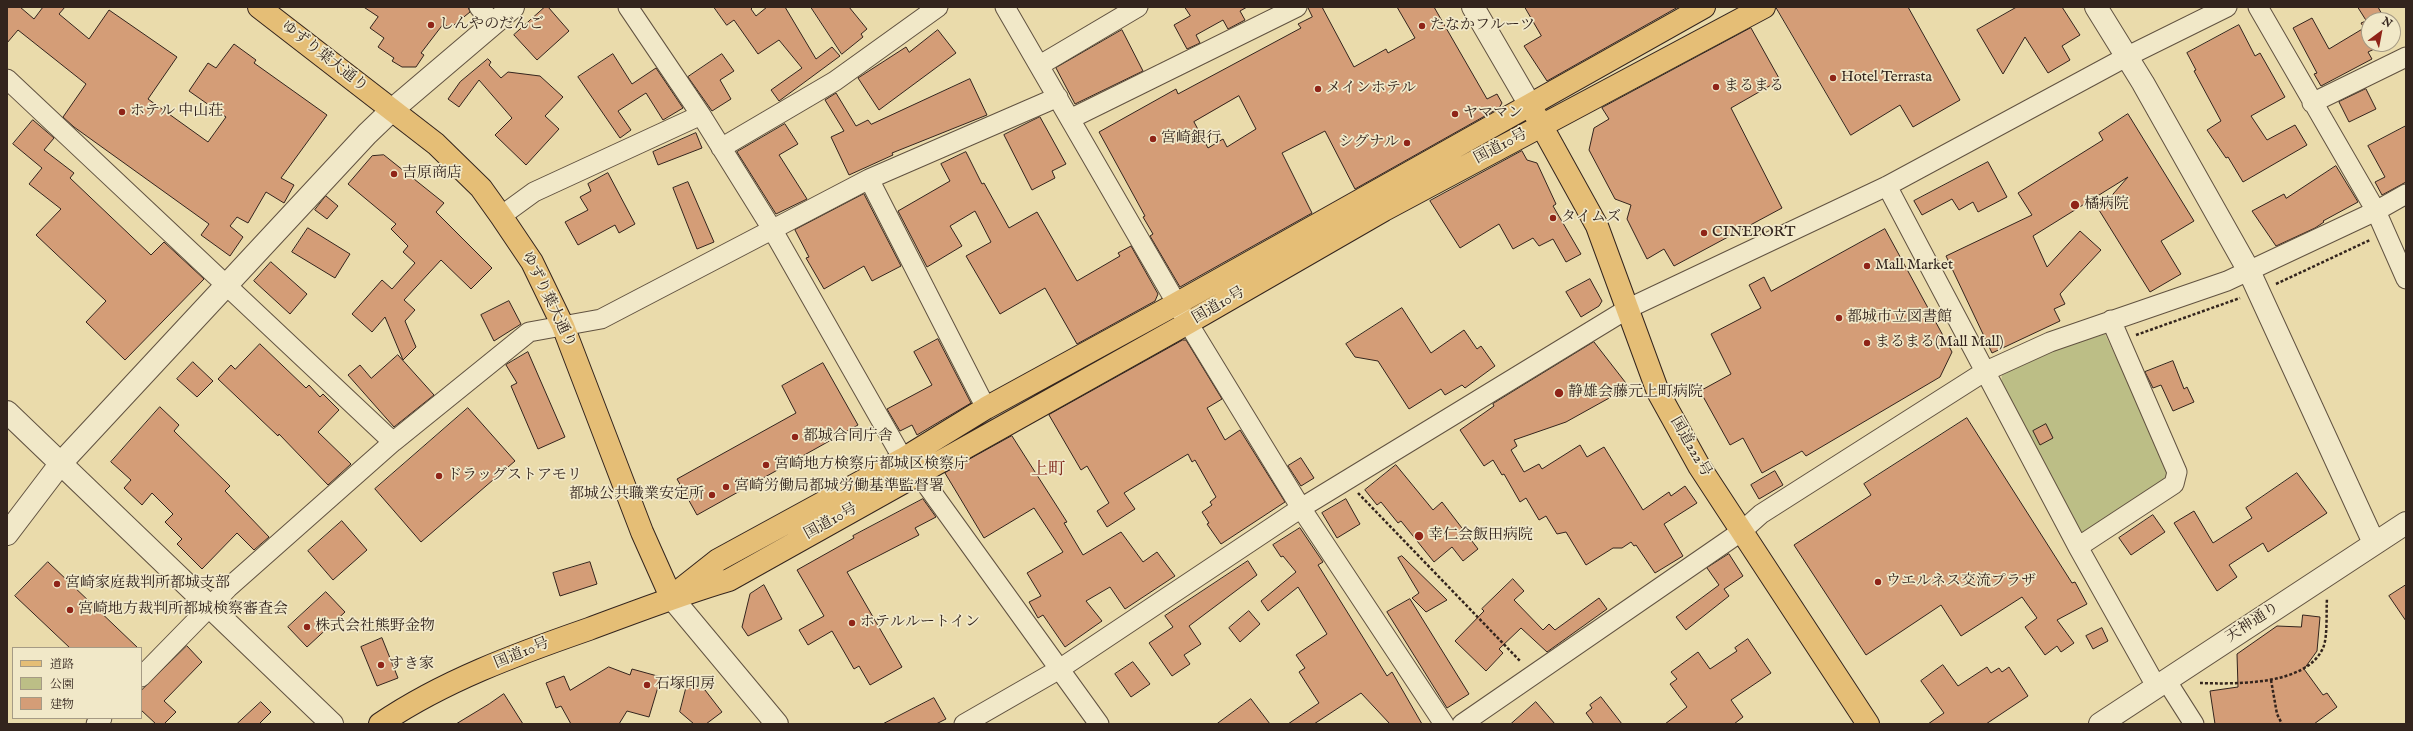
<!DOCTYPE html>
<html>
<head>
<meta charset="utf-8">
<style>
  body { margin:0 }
  #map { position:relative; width:2413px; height:731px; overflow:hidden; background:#eadbab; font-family:"IM FELL English","Noto Serif JP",serif }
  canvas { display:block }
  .frame { position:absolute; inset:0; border:8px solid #33241d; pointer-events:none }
  .legend { position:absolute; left:12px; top:647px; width:130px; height:72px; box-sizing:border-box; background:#f1e8c8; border:1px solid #a59a84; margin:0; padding:5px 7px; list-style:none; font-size:12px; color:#33241d }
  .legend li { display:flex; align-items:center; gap:8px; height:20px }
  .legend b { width:20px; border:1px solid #a59a84 }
  .north { position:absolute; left:2361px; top:12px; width:40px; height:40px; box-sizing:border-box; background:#f1e8c8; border:1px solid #a59a84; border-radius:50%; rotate:32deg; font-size:11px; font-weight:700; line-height:16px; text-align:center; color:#33241d }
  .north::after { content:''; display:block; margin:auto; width:14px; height:18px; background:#8f2418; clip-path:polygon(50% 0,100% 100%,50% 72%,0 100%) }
</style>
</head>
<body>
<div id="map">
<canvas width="2413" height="731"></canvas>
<div class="frame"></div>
<ul class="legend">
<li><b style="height:5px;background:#e5be76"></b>道路</li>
<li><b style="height:11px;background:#bcbe86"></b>公園</li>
<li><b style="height:11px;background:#d49d77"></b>建物</li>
</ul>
<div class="north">N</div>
</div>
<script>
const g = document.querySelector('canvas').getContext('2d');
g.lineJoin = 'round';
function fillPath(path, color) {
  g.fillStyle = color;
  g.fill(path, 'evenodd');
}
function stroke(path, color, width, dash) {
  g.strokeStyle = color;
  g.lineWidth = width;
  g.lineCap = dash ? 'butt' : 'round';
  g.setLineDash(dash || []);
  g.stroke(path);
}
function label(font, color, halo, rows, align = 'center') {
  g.font = font + ' "IM FELL English","Noto Serif JP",serif';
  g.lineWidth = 3.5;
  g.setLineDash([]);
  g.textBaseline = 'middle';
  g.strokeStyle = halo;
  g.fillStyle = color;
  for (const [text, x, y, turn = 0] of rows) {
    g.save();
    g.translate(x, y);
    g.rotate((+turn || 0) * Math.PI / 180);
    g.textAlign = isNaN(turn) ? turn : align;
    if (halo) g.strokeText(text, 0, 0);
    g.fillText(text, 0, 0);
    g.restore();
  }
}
const green = new Path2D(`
  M 2105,334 L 2170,471 L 2167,483 L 2082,535 L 2001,385 L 2002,373 L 2050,352 Z`);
const building = new Path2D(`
  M 7,7 L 20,7 L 34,19 L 43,7 L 65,7 L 59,14 L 89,39 L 109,10 L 177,57 L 148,99 L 208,142 L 226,117 L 189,91 L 208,63 L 216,68 L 234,44 L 256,60 L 254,63 L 327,115 L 281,178 L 294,185 L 284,203 L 266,192 L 248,223 L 237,217 L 230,226 L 243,237 L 230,256 L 201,235 L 209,224 L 74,127 L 63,117 L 86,84 L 18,30 L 7,43 Z
  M 364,7 L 468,7 L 470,12 L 449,29 L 444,23 L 421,53 L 424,55 L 416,67 L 402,67 L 392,61 L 394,58 L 378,47 L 384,38 L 370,28 L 378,17 Z
  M 545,7 L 548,7 L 569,31 L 537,60 L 514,35 Z
  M 714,7 L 753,7 L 751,9 L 756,16 L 767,7 L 785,7 L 816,59 L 832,47 L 840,56 L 779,101 L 771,90 L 802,68 L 779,40 L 758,54 L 734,20 L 727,25 Z
  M 811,7 L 849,7 L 867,29 L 861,34 L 863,37 L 842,54 Z
  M 1185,7 L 1247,7 L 1240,11 L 1245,20 L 1228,29 L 1223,20 L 1196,35 L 1200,43 L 1187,49 L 1174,25 L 1190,16 Z
  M 1308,7 L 1322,7 L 1354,67 L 1386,49 L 1388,53 L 1415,38 L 1397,7 L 1434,7 L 1487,99 L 1497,94 L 1502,103 L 1499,108 L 1355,189 L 1325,131 L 1282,153 L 1312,213 L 1180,287 L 1150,236 L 1153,234 L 1143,217 L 1145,216 L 1099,132 L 1176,89 L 1178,94 L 1301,28 L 1298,24 L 1312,17 ZM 1239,96 L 1256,129 L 1227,147 L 1223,139 L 1208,148 L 1194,122 Z
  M 1525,7 L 1678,7 L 1547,81 L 1524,46 L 1541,36 Z
  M 1776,7 L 1908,7 L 1960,100 L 1913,127 L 1900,105 L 1851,135 Z
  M 2017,7 L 2062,7 L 2080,35 L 2062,46 L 2070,60 L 2048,73 L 2025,37 L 2003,74 L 1977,30 Z
  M 2358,7 L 2378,7 L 2385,20 L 2369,20 L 2369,44 L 2385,44 L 2368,52 L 2372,59 L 2321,86 L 2314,74 L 2317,73 L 2293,28 L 2312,18 L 2329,49 L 2364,28 L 2361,23 L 2366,21 Z
  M 2239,25 L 2255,56 L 2260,53 L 2285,97 L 2251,116 L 2267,140 L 2295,125 L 2307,145 L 2243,182 L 2228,157 L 2226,158 L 2207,130 L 2221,121 L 2194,71 L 2196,70 L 2187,53 Z
  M 1751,28 L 1780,80 L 1731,108 L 1782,208 L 1674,266 L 1664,249 L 1647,259 L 1627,219 L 1631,205 L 1615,199 L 1589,150 L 1594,128 L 1609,119 L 1602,108 Z
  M 938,30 L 956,53 L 879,110 L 858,78 L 906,47 L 909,52 Z
  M 1122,30 L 1143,71 L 1075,104 L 1056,68 Z
  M 613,54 L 632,84 L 656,68 L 683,108 L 663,120 L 646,93 L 618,111 L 631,130 L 620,138 L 578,77 Z
  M 722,54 L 734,71 L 720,80 L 731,99 L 712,111 L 688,77 Z
  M 488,59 L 491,62 L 489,65 L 501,78 L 508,72 L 540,76 L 563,97 L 545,116 L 559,129 L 526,165 L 495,135 L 512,118 L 479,80 L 459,107 L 448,99 L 460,82 Z
  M 970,79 L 987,115 L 892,153 L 893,155 L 849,175 L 831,137 L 844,131 L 825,100 L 836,93 L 856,126 L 868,120 L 871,124 Z
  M 2366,89 L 2376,109 L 2349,122 L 2339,102 Z
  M 2128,114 L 2194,221 L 2161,241 L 2181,274 L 2150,292 L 2099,210 L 2128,177 L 2033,236 L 2047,267 L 2080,231 L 2101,250 L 2060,294 L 2065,304 L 2054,309 L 2060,321 L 1992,353 L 1946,256 L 2032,215 L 2018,193 L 2103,140 L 2099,133 Z
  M 1040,117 L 1066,164 L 1052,171 L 1055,178 L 1032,190 L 1004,135 Z
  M 33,120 L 54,138 L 44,150 L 74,173 L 70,178 L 151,255 L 164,242 L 204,279 L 125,360 L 86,322 L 106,301 L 36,235 L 61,209 L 29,184 L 42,168 L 13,144 Z
  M 785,124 L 798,144 L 779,155 L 807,199 L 776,214 L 737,152 Z
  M 2406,126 L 2406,182 L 2382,195 L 2375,182 L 2385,177 L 2368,146 Z
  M 696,133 L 702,148 L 658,165 L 653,152 Z
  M 1522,151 L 1527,160 L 1537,163 L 1556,204 L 1553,206 L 1581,254 L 1566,262 L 1553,239 L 1539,246 L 1533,238 L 1513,249 L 1499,224 L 1460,248 L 1430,201 Z
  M 966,152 L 982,184 L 984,183 L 1009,228 L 1037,212 L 1077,281 L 1120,256 L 1118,253 L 1131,246 L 1158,294 L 1155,301 L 1077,344 L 1045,288 L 1000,314 L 966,256 L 991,242 L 975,211 L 950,226 L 962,246 L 927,267 L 898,211 L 950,181 L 941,164 Z
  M 384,155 L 444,203 L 436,212 L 492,268 L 471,289 L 441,260 L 404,300 L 415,310 L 405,321 L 416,347 L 403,360 L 385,317 L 372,332 L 352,314 L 382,280 L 392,289 L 415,263 L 403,252 L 408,246 L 391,229 L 396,224 L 348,184 L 372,156 Z
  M 1988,162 L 2007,197 L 1978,212 L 1973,202 L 1959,210 L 1952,199 L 1922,215 L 1914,201 Z
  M 2336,166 L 2358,202 L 2323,221 L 2324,222 L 2315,228 L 2276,246 L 2252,211 L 2284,194 L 2286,198 Z
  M 608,173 L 635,224 L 619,233 L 615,225 L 578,245 L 565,222 L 588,210 L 580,197 L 591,191 L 588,184 Z
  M 688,182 L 714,242 L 697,249 L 673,188 Z
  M 864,194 L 901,266 L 872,281 L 864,266 L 824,289 L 806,258 L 809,257 L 795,230 Z
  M 326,196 L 338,206 L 327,219 L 315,210 Z
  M 308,228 L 350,254 L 335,278 L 292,252 Z
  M 1885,229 L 1952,352 L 1940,377 L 1806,456 L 1802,451 L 1762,473 L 1743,438 L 1730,445 L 1700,391 L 1731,374 L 1711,334 L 1761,308 L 1749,285 L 1764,277 L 1771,291 Z
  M 271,262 L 307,294 L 290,314 L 254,281 Z
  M 1590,279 L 1602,301 L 1599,306 L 1581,317 L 1566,292 Z
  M 509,301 L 521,324 L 494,341 L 481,315 Z
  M 1402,308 L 1431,353 L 1464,330 L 1477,349 L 1481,346 L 1495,366 L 1465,388 L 1462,385 L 1445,395 L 1441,389 L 1409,409 L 1378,361 L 1355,357 L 1346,344 Z
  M 938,339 L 971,403 L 917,435 L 912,425 L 900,431 L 887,409 L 932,385 L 914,352 Z
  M 1183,340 L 1186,340 L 1222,399 L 1207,408 L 1225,440 L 1240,430 L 1285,502 L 1221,544 L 1207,524 L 1209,523 L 1202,512 L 1212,505 L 1210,502 L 1216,497 L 1195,460 L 1192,462 L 1188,454 L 1124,493 L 1135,509 L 1107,527 L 1097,511 L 1109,503 L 1087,466 L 1081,470 L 1049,415 Z
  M 1594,342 L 1629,387 L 1566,422 L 1514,440 L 1517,446 L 1511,450 L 1524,472 L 1539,464 L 1542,469 L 1580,445 L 1587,457 L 1604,447 L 1643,510 L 1669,492 L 1671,496 L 1685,486 L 1697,503 L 1664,524 L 1683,556 L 1655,573 L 1636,545 L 1634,546 L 1631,542 L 1622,548 L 1613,548 L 1586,565 L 1566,532 L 1557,534 L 1546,516 L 1539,520 L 1526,498 L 1520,502 L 1504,474 L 1502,475 L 1493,460 L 1484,466 L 1460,430 L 1494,406 L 1493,404 Z
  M 260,344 L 306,388 L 309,385 L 320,397 L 323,394 L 339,410 L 318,432 L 351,464 L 328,485 L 279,434 L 278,436 L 218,379 L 231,365 L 235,369 Z
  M 528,352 L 565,437 L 538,449 L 511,386 L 517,383 L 506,365 Z
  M 398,355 L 434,395 L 394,427 L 348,375 L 360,365 L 371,378 Z
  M 2173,361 L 2184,389 L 2187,387 L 2194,402 L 2173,411 L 2161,385 L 2153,388 L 2145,372 Z
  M 193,362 L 213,381 L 197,397 L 177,379 Z
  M 823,363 L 858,425 L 697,515 L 677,479 L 796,413 L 782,386 Z
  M 160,407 L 179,425 L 174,431 L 230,486 L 225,491 L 269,537 L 254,550 L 237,533 L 202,569 L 177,544 L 182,539 L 165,522 L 173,514 L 152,493 L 142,505 L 124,488 L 131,480 L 111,462 Z
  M 468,408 L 515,461 L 421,542 L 375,489 Z
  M 1967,418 L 2072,583 L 2075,582 L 2087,604 L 2057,620 L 2074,643 L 2061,652 L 2057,646 L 2045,655 L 2025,627 L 2037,618 L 2022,597 L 1961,636 L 1941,605 L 1866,655 L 1794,545 L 1871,495 L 1864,484 Z
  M 2046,424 L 2053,438 L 2040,445 L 2033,431 Z
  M 1012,436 L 1067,522 L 1064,523 L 1083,555 L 1121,532 L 1143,562 L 1157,552 L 1175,576 L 1125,609 L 1110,587 L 1086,601 L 1102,621 L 1065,647 L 1043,615 L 1038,618 L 1029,602 L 1041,596 L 1027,573 L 1063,552 L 1034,508 L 984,538 L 945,473 Z
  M 1301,458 L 1314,478 L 1301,486 L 1288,466 Z
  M 1396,465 L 1433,510 L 1442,502 L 1478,549 L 1463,561 L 1452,547 L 1434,562 L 1401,521 L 1398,523 L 1381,502 L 1377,505 L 1365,490 Z
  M 1775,471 L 1783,485 L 1759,499 L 1751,485 Z
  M 2297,473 L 2327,513 L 2268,552 L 2263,543 L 2229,565 L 2237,577 L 2217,591 L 2174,523 L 2194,511 L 2213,543 L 2252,518 L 2246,508 Z
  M 923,499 L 936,517 L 915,528 L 919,535 L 847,572 L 902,667 L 870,685 L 859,666 L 854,669 L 832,631 L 808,645 L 799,630 L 824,616 L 797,570 L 854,538 L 853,536 Z
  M 1346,499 L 1360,524 L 1337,538 L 1322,513 Z
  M 2153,515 L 2165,532 L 2131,555 L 2119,538 Z
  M 342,521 L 367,550 L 333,580 L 308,551 Z
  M 1300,528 L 1323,562 L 1318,565 L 1387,676 L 1392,672 L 1422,724 L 1390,724 L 1361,693 L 1314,724 L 1288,724 L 1319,703 L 1299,672 L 1305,668 L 1296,655 L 1327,634 L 1298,587 L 1268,611 L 1261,601 L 1296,572 L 1283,556 L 1281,557 L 1273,545 Z
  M 1729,554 L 1743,576 L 1724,589 L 1729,596 L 1686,630 L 1676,617 L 1719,585 L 1707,568 Z
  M 1402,556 L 1447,600 L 1426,612 L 1412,598 L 1419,593 L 1398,558 Z
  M 1248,561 L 1257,575 L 1189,626 L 1201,644 L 1184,655 L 1190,664 L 1172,676 L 1149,643 L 1173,627 L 1165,616 Z
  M 48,562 L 138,648 L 70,648 L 15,596 Z
  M 590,562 L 597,584 L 560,596 L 553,573 Z
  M 1513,579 L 1524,591 L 1514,600 L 1543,630 L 1549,624 L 1555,630 L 1599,598 L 1607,609 L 1547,652 L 1521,628 L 1499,649 L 1503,653 L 1486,671 L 1455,641 L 1484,611 L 1482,609 Z
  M 764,585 L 782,619 L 748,636 L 742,627 L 750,594 Z
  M 2406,585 L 2406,621 L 2389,596 Z
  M 326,592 L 345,612 L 307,647 L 288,627 Z
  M 1410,599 L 1469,694 L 1447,708 L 1387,612 Z
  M 1249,611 L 1260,624 L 1240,642 L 1229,628 Z
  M 2303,615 L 2320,617 L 2317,651 L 2304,669 L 2323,695 L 2327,693 L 2337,707 L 2314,724 L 2215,724 L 2210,691 L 2238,687 L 2237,654 L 2277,626 L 2301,627 Z
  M 2102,628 L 2108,641 L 2093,649 L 2086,636 Z
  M 382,638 L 398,678 L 377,686 L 361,647 Z
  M 1748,639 L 1771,673 L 1731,700 L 1743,717 L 1734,724 L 1665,724 L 1687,707 L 1670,684 L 1677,679 L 1671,672 L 1698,652 L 1710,669 L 1737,651 L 1735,648 Z
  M 187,646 L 202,662 L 164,701 L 176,712 L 164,724 L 156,724 L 141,710 L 141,691 Z
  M 1133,662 L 1150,684 L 1131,697 L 1115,674 Z
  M 1943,665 L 1958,686 L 1987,667 L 1991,673 L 1999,668 L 2002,672 L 2009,667 L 2028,696 L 1986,724 L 1928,724 L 1944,713 L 1921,681 Z
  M 609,667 L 630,675 L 632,669 L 661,677 L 649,717 L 627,711 L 619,724 L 571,724 L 561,706 L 556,708 L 546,683 L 564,676 L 570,690 Z
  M 687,685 L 705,690 L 722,712 L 706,724 L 694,724 L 680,712 Z
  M 504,694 L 523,724 L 456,724 L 489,704 Z
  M 1601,697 L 1622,724 L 1594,724 L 1586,713 L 1592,708 L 1590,705 Z
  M 934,698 L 946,719 L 936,724 L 883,724 Z
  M 1251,699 L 1270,724 L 1217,724 Z
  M 261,702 L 271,712 L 259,724 L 237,724 Z
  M 1536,702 L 1555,724 L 1511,724 Z`);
const path = new Path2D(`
  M 2276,284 L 2370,240
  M 2136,335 L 2240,298
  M 1358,493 L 1521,662
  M 2271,680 L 2277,714 L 2282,724
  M 2200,683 C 2235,684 2306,686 2323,648 C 2328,637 2326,611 2327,599`);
const minor = new Path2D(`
  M 479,7 L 493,23
  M 628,7 L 701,115 L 772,229 L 903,459 L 918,473 L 1099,724
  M 1005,7 L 1188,323 L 1301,508 L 1444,724
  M 2258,7 L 2376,211 L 2406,279
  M 1040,65 L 1138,7
  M 7,79 L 393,442
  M 2312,103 L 2406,57
  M 1070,119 L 1297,7
  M 721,148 L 835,81 L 938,7
  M 869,179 L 986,408
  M 1887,186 L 2078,547 L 2156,686
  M 501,216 L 534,192 L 701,115
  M 2078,547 L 2174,484 L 2177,472 L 2111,320
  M 141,677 L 228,588 L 393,442 L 529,332 L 601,319 L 869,179 L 1058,97
  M 2166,680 L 2194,724
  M 96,724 L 102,718
  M 964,724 L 1058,670 L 1301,508 L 1629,308 L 1887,186 L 2128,56 L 2227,7
  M 1462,724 L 1742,531 L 1761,514 L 1984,372 L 2050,342 L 2227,281 L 2376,211 L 2406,194`);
const tertiary = new Path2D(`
  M 1473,7 L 1530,105
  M 2096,7 L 2143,83 L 2249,271 L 2374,543
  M 7,412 L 332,724
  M 7,534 L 61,463 L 367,134 L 392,110 L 513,7
  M 671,597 L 777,724
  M 2100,724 L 2406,523`);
const primary = new Path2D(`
  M 259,7 L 436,144 L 481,188 L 501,216 L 532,262 L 563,326 L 642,532 L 671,597`);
const trunk = new Path2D(`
  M 1535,114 L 1597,226 L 1658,392 L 1699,466 L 1868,724
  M 680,590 L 718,560 L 903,459 L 986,408 L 1176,304 L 1704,7
  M 380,724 C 443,681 517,654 589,629 C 635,612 681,594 729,580 L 1188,323 L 1384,210 L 1764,7`);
const markers = [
  [431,25,4,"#8f2418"],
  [1422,26,4,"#8f2418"],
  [1833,78,4,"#8f2418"],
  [1716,87,4,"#8f2418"],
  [1318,89,4,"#8f2418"],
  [122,112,4,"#8f2418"],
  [1455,114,4,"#8f2418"],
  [1153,139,4,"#8f2418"],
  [1407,143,4,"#8f2418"],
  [394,174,4,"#8f2418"],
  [2075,205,5,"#8f2418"],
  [1553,218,4,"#8f2418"],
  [1704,233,4,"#8f2418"],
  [1867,266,4,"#8f2418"],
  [1839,318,4,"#8f2418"],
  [1867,343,4,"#8f2418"],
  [1559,393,5,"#8f2418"],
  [795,437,4,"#8f2418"],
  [766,465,4,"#8f2418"],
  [439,476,4,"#8f2418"],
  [726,487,4,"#8f2418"],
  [712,495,4,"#8f2418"],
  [1419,536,5,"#8f2418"],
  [1878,582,4,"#8f2418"],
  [57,584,4,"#8f2418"],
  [70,610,4,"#8f2418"],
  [852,623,4,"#8f2418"],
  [307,627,4,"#8f2418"],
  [381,665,4,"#8f2418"],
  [647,685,4,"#8f2418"]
];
const poiNames = [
  ["しんやのだんご",439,25],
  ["たなかフルーツ",1430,26],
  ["Hotel Terrasta",1841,78],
  ["まるまる",1724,87],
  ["メインホテル",1326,89],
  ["ホテル 中山荘",130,112],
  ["ヤママン",1463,114],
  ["宮崎銀行",1161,139],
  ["シグナル",1399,143,"right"],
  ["吉原商店",402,174],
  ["橘病院",2084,205],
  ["タイムズ",1561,218],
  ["CINEPORT",1712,233],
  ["Mall Market",1875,266],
  ["都城市立図書館",1847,318],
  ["まるまる(Mall Mall)",1875,343],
  ["静雄会藤元上町病院",1568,393],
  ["都城合同庁舎",803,437],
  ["宮崎地方検察庁都城区検察庁",774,465],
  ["ドラッグストアモリ",447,476],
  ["宮崎労働局都城労働基準監督署",734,487],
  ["都城公共職業安定所",704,495,"right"],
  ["幸仁会飯田病院",1428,536],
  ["ウエルネス交流プラザ",1886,582],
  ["宮崎家庭裁判所都城支部",65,584],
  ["宮崎地方裁判所都城検察審査会",78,610],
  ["ホテルルートイン",860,623],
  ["株式会社熊野金物",315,627],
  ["すき家",389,665],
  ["石塚印房",655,685]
];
const streetNames = [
  ["ゆずり葉大通り",324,57,38],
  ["国道10号",1501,147,-28],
  ["ゆずり葉大通り",548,300,64],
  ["国道10号",1219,306,-30],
  ["国道222号",1690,447,60],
  ["国道10号",831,522,-29],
  ["天神通り",2253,623,-33],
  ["国道10号",522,654,-22]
];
const quarterNames = [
  ["上町",1048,471]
];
fillPath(green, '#bcbe86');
fillPath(building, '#d49d77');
stroke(building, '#33241d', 1);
stroke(minor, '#615240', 21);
stroke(tertiary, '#615240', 24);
stroke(primary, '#33241d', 24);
stroke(trunk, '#33241d', 24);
stroke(path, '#33241d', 2.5, [3, 2]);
stroke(minor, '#f1e8c8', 19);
stroke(tertiary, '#f1e8c8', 22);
stroke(primary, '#e5be76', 22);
stroke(trunk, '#e5be76', 22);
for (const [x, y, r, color] of markers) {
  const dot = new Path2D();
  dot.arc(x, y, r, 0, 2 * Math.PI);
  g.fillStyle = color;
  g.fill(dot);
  stroke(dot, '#f1e8c8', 1.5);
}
label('15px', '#33241d', '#f1e8c8', poiNames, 'left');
label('15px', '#33241d', '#f1e8c8', streetNames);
label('17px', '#7a1f14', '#f1e8c8', quarterNames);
</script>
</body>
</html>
